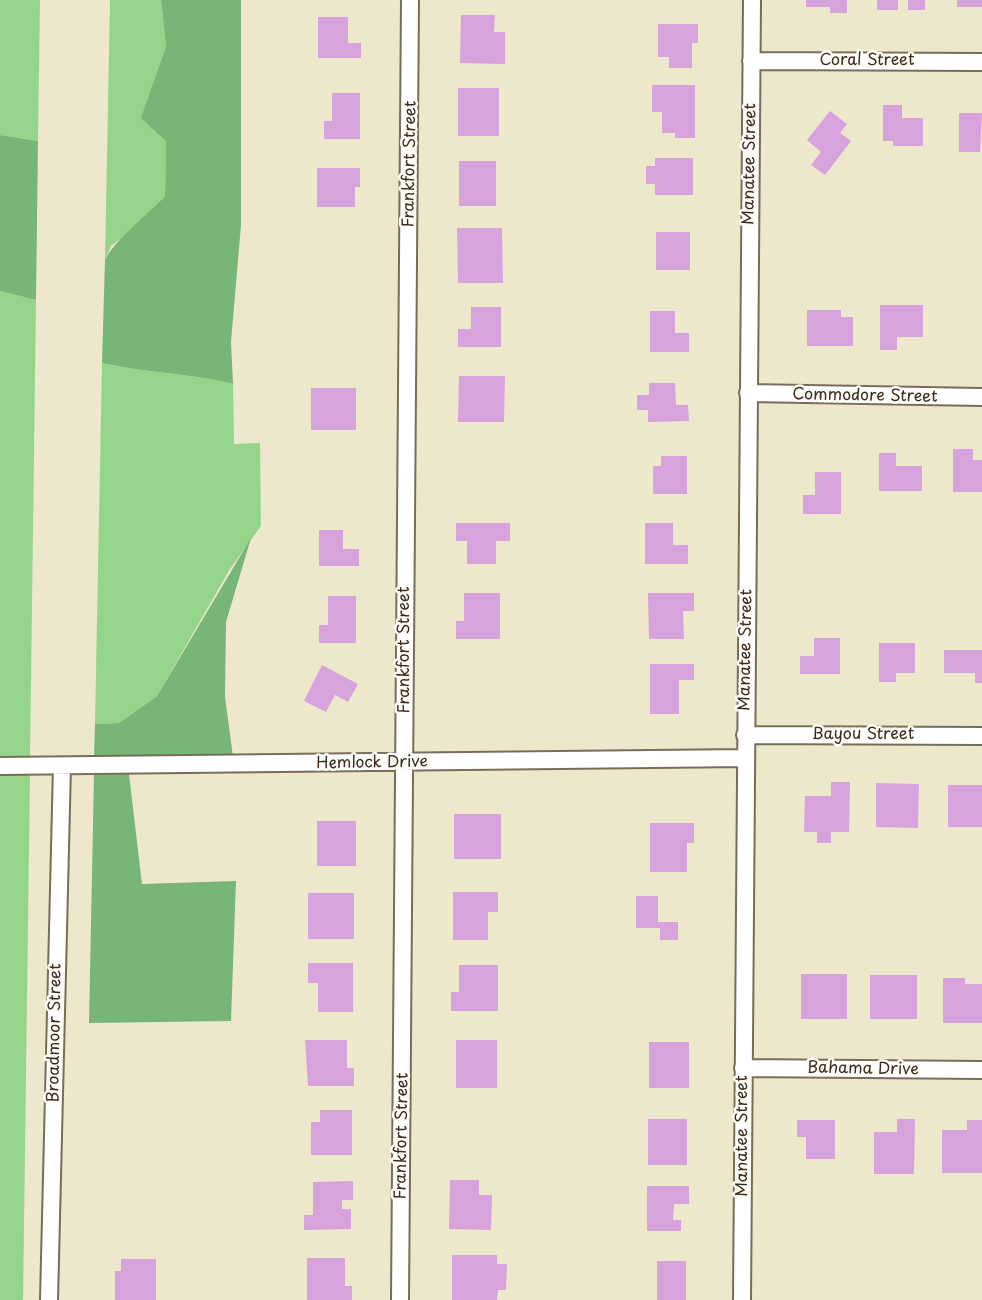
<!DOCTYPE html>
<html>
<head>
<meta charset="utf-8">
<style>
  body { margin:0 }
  canvas { display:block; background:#ede7cc }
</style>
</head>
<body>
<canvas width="982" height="1300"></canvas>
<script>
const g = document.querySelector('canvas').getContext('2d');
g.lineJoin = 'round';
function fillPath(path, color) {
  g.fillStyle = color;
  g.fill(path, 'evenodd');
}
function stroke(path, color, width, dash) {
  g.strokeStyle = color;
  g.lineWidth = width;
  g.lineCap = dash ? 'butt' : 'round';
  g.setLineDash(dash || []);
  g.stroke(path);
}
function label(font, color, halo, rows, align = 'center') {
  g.font = font + ' "Playpen Sans",sans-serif';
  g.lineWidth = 5;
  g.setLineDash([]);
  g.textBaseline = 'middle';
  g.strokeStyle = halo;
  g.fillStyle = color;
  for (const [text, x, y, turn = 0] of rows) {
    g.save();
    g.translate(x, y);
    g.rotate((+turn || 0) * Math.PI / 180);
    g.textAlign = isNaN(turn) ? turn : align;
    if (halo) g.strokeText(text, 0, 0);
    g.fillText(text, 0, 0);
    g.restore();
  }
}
const green = new Path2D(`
  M 0,0 L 40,0 L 38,141 L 0,135 Z
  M 110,0 L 161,0 L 166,45 L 155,78 L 166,141 L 165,196 L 136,227 L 111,246 L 105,260 Z
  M 0,291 L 36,300 L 30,758 L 0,758 Z
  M 102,363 C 146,373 190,373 233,384 L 234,444 L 260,443 L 261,526 L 230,569 L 157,696 L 119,723 L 95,724 Z
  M 0,774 L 30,774 L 23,1300 L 0,1300 Z`);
const forest = new Path2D(`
  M 161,0 L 241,0 L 241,225 L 231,342 L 233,384 C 190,373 146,373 102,363 L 105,260 C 115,239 148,215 165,196 L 166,141 L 141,118 L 166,46 Z
  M 0,135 L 38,141 L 36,300 L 0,291 Z
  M 251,538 L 226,622 L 225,697 L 233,757 L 94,758 L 95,724 L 119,723 L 157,696 Z
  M 94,774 L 129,774 L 142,884 L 236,881 L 231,1021 L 89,1023 Z`);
const building = new Path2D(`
  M 806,0 L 847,0 L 847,13 L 830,13 L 830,7 L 806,7 Z
  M 877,0 L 898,0 L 898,10 L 877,10 Z
  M 908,0 L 925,0 L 925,10 L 908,10 Z
  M 957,0 L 982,0 L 982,7 L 957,7 Z
  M 461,15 L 495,15 L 494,32 L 505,32 L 505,64 L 460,63 Z
  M 318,17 L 348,17 L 348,43 L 361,43 L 361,58 L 318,58 Z
  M 658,24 L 698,24 L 698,43 L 692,43 L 692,68 L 669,68 L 669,57 L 658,57 Z
  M 652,85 L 695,85 L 695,138 L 675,138 L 675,133 L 662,133 L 662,112 L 652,112 Z
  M 458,88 L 499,88 L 499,136 L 458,136 Z
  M 332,93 L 360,93 L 360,139 L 324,139 L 324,121 L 332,121 Z
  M 883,105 L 902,105 L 902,118 L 923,118 L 923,146 L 893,146 L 893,141 L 883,141 Z
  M 830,111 L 847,124 L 840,133 L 851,141 L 825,175 L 811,165 L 821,152 L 807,140 Z
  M 959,113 L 982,113 L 980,152 L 959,152 Z
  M 655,158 L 693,158 L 693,195 L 655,195 L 655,184 L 646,184 L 646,166 L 655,166 Z
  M 459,161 L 496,161 L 496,206 L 459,206 Z
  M 317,168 L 360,168 L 360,187 L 355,187 L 355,207 L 317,207 Z
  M 457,228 L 502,228 L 503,283 L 458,283 Z
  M 656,232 L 690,232 L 690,270 L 656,270 Z
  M 880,305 L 923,305 L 923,337 L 897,337 L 897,350 L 880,350 Z
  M 471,307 L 501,307 L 501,347 L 458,347 L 458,329 L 471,329 Z
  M 807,310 L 841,310 L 841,317 L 853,317 L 853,346 L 807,346 Z
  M 650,311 L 675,311 L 675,333 L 689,333 L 689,352 L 650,352 Z
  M 459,376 L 505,376 L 504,422 L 458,422 Z
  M 649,383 L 675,383 L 676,405 L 688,405 L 689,421 L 648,422 L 648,410 L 637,410 L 637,395 L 649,395 Z
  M 311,388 L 356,388 L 356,430 L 311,430 Z
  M 953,449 L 973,449 L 973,460 L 982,460 L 982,492 L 953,492 Z
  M 879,453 L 896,453 L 896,466 L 922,466 L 922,491 L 879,491 Z
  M 661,456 L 687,456 L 687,494 L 653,494 L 653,466 L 661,466 Z
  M 815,472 L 841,472 L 841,514 L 803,514 L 803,495 L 815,495 Z
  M 456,523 L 510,523 L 510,541 L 496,541 L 496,564 L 467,564 L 467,541 L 456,541 Z
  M 645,523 L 673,523 L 673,545 L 688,545 L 688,564 L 645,564 Z
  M 319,530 L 343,530 L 343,549 L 359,549 L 359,566 L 319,566 Z
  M 464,593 L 500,593 L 500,639 L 456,639 L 456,621 L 464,621 Z
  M 648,593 L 694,593 L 694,611 L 683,611 L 684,639 L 649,639 Z
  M 328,596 L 356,596 L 356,643 L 319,643 L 319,625 L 328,625 Z
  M 814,638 L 840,638 L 840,674 L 800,674 L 800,656 L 814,656 Z
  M 879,643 L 915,643 L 915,673 L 896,673 L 896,682 L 879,682 Z
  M 944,650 L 982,650 L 982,683 L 975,683 L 975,673 L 944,673 Z
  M 650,664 L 694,664 L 694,680 L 679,680 L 679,714 L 650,714 Z
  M 322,665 L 358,684 L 348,702 L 335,695 L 326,712 L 304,701 Z
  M 831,782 L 850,782 L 849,832 L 831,832 L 831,843 L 817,843 L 817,832 L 804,832 L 805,796 L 831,796 Z
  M 876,783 L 919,784 L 918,828 L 876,827 Z
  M 948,785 L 982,785 L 982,827 L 948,827 Z
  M 454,814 L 501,814 L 501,859 L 454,859 Z
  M 317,821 L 356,821 L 356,866 L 317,866 Z
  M 650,823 L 694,823 L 694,843 L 687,843 L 687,872 L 650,872 Z
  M 453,892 L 498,892 L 498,912 L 488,912 L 488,940 L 453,940 Z
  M 308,893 L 354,893 L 354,939 L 308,939 Z
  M 636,896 L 658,896 L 658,922 L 678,922 L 678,940 L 660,940 L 660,928 L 636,928 Z
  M 308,963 L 353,963 L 353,1012 L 318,1012 L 318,983 L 308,983 Z
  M 459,965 L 498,965 L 498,1011 L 451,1011 L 451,992 L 459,992 Z
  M 801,974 L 847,974 L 847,1019 L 801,1019 Z
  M 870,975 L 917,975 L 917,1019 L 870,1019 Z
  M 943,978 L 965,978 L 965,984 L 982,984 L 982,1023 L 943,1023 Z
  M 305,1040 L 347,1040 L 347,1068 L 354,1068 L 354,1086 L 308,1086 Z
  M 456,1040 L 497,1040 L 497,1088 L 456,1088 Z
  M 649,1042 L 689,1042 L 689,1088 L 649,1088 Z
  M 320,1110 L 352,1110 L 352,1155 L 311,1155 L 311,1122 L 320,1122 Z
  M 648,1119 L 687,1119 L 687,1165 L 648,1165 Z
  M 897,1119 L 915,1119 L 914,1174 L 874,1174 L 874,1132 L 897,1132 Z
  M 797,1120 L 835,1120 L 835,1159 L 806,1159 L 806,1137 L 797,1137 Z
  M 967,1120 L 982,1120 L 982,1173 L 942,1173 L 942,1130 L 967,1130 Z
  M 450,1180 L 479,1180 L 479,1195 L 492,1195 L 491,1230 L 449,1229 Z
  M 353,1181 L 353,1200 L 342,1200 L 342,1209 L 351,1209 L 351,1229 L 304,1230 L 304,1215 L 313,1215 L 313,1182 Z
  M 647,1186 L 689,1186 L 689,1204 L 674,1204 L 673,1220 L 681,1220 L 681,1231 L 647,1231 Z
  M 452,1255 L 497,1255 L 497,1264 L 507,1264 L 506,1290 L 498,1290 L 497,1300 L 452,1300 Z
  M 307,1258 L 345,1258 L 345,1286 L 352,1286 L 352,1300 L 307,1300 Z
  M 121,1259 L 156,1259 L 156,1300 L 115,1300 L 115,1271 L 121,1271 Z
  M 657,1261 L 686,1261 L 686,1300 L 657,1300 Z`);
const minor = new Path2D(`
  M 751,61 L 982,62
  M 748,393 L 982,397
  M 745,735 L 982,736
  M 0,766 L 745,758
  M 743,1068 L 982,1070
  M 49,1300 L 62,766
  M 400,1300 L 410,0
  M 742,1300 L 752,0`);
const streetNames = [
  ["Coral Street",867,61],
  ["Frankfort Street",410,164,-89],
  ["Manatee Street",750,164,-89],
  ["Commodore Street",865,396,1],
  ["Frankfort Street",405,650,-90],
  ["Manatee Street",746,650,-89],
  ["Bayou Street",863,735],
  ["Hemlock Drive",372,763,-1],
  ["Broadmoor Street",55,1033,-89],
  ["Bahama Drive",863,1069,1],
  ["Frankfort Street",402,1136,-89],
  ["Manatee Street",743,1136,-90]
];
fillPath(green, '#95d58b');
fillPath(forest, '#78b677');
fillPath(building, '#d8a2dc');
stroke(minor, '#796c5b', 20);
stroke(minor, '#fff', 16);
label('16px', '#3b2a1e', '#fdfcf7', streetNames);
</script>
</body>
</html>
